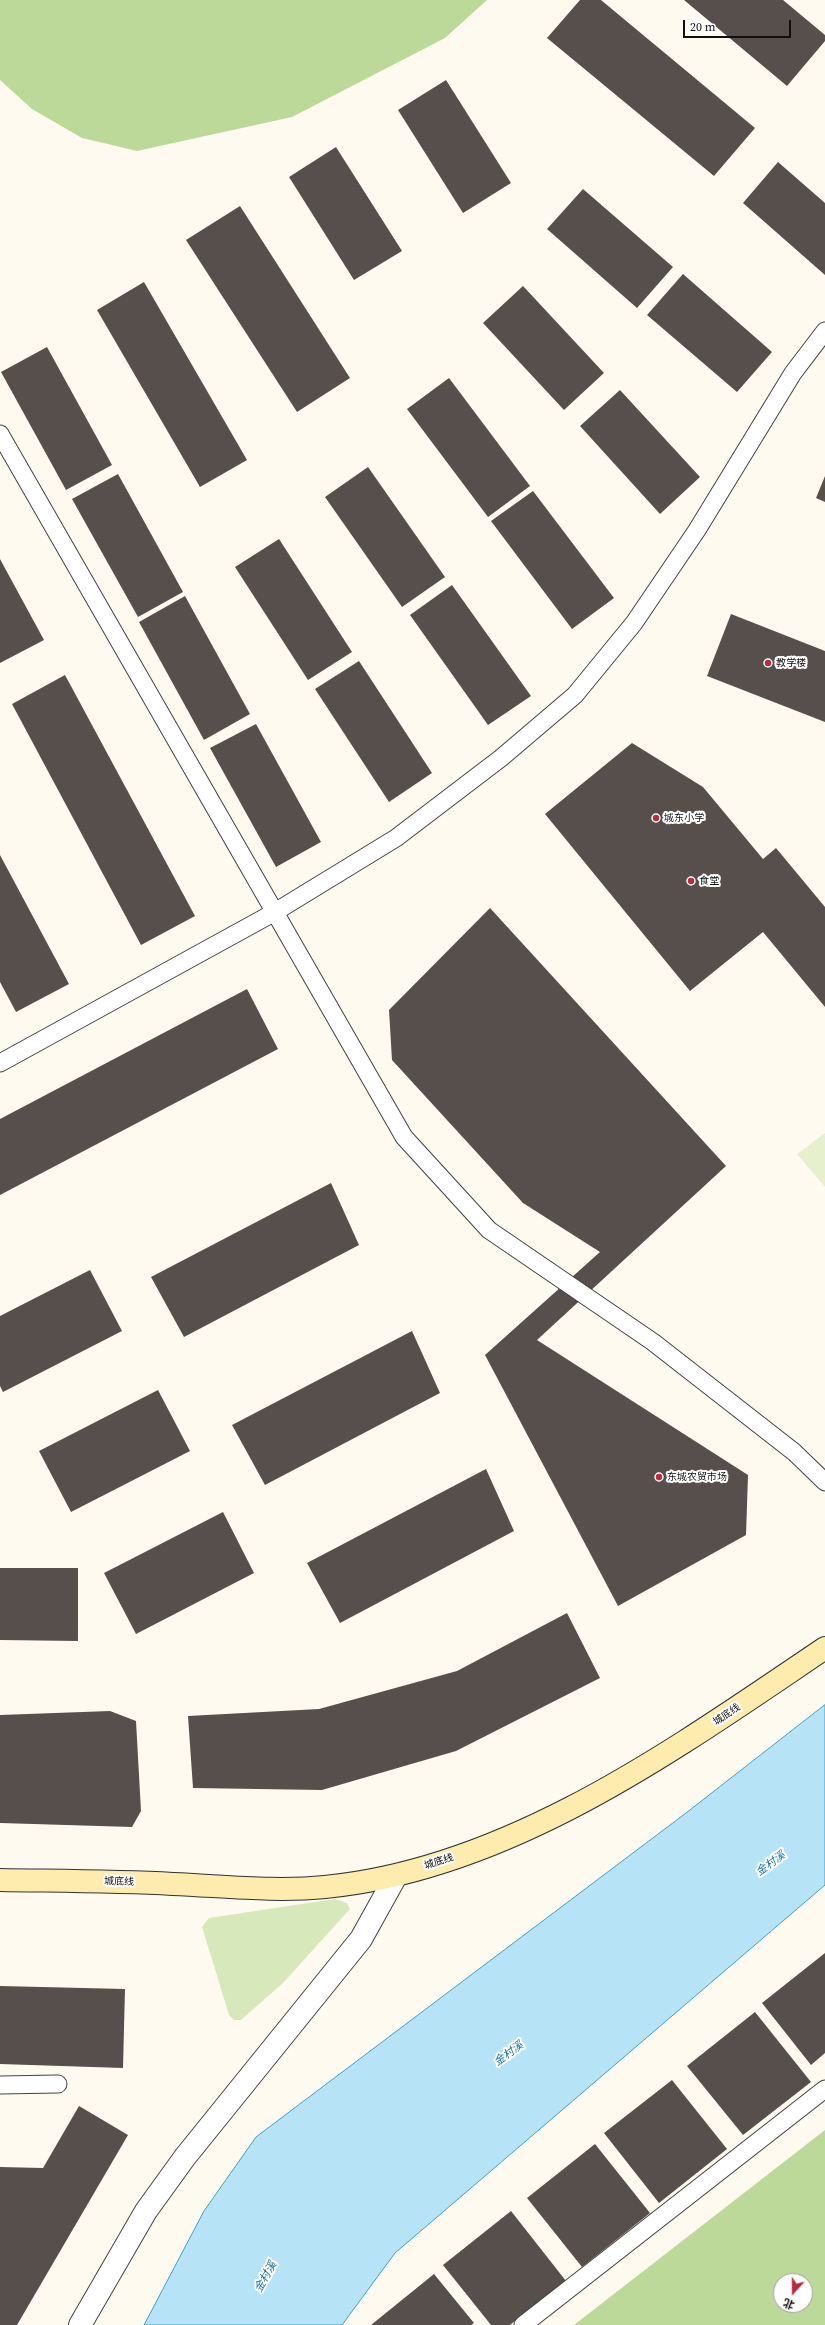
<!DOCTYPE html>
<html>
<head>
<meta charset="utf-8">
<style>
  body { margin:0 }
  #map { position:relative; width:825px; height:2325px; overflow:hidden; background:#fffaf0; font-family:"Source Serif 4","Noto Sans SC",serif }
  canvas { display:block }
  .north { position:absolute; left:773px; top:2273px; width:40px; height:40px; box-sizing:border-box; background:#fff; border:1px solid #9f9f9f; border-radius:50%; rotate:201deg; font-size:11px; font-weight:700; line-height:16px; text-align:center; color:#0f0f0f }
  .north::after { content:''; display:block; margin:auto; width:14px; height:18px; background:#bb2a3e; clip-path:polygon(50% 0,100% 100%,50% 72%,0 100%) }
  .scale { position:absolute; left:683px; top:20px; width:108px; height:18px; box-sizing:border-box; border:2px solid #0f0f0f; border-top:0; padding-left:5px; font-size:12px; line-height:14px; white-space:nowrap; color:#0f0f0f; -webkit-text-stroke:3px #fff; paint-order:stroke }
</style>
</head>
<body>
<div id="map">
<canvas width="825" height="2325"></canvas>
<div class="north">北</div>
<div class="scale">20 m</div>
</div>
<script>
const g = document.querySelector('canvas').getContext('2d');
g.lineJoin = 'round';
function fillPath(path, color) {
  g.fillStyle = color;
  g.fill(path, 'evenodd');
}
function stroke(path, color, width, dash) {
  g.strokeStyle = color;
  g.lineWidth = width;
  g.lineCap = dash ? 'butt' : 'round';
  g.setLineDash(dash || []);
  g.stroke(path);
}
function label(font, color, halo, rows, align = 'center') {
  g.font = font + ' "Source Serif 4","Noto Sans SC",serif';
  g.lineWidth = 4;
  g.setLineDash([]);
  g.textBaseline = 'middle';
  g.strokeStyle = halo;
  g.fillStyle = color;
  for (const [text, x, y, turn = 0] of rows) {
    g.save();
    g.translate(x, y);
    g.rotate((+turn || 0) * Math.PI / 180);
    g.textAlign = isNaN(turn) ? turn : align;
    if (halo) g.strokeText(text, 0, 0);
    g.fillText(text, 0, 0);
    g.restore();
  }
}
const green = new Path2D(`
  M 335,1899 L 347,1903 L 350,1909 L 283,1983 L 241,2020 L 234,2020 L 229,2015 L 202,1927 L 209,1918 Z`);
const forest = new Path2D(`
  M 0,0 L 487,0 L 445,38 L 292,117 L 137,151 L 82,138 L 32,109 L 0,80 Z
  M 825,2130 L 825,2325 L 574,2325 ZM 781,2281 L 805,2281 L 805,2305 L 781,2305 Z`);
const pitch = new Path2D(`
  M 825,1133 L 825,1187 L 797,1154 Z`);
const water = new Path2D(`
  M 825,1705 L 825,1885 L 395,2253 L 342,2325 L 144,2325 L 204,2211 L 256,2137 L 686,1813 Z`);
const building = new Path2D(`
  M 580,0 L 601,0 L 755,128 L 714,176 L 547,38 Z
  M 684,0 L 783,0 L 825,35 L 825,41 L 787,86 Z
  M 446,80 L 511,183 L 463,213 L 398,110 Z
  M 336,147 L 402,251 L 354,280 L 289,177 Z
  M 778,162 L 825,203 L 825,275 L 743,203 Z
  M 583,189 L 673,267 L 637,308 L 547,229 Z
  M 240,206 L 350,378 L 297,412 L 186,240 Z
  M 683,274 L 772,352 L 737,392 L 647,315 Z
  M 144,282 L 247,460 L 200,487 L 97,310 Z
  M 523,286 L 604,373 L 564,410 L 483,323 Z
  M 47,347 L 112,465 L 66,490 L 1,372 Z
  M 449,378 L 530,486 L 488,517 L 407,409 Z
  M 620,390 L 700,477 L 660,514 L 580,426 Z
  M 368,467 L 445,577 L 402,607 L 325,497 Z
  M 118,474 L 183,592 L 138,617 L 72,499 Z
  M 825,476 L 825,502 L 816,498 Z
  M 533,491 L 614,598 L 572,629 L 491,521 Z
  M 279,539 L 352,652 L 308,680 L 235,567 Z
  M 0,559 L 44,640 L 0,663 Z
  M 452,585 L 531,696 L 488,725 L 410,615 Z
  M 185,596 L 250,714 L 204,740 L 139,622 Z
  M 731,614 L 825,651 L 825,722 L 707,676 Z
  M 359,661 L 432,773 L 389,802 L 315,689 Z
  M 65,675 L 195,916 L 141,945 L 12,704 Z
  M 256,724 L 321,842 L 276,867 L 210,748 Z
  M 632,743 L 703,787 L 763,859 L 776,848 L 825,907 L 825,1007 L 763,932 L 690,991 L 545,814 Z
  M 0,855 L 69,984 L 16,1012 L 0,982 Z
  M 490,908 L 726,1166 L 537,1340 L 748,1475 L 746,1535 L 618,1606 L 485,1355 L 600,1252 L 523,1203 L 392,1060 L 389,1010 Z
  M 247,989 L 278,1049 L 0,1195 L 0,1119 Z
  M 331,1183 L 359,1245 L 184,1337 L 151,1277 Z
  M 90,1270 L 122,1331 L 3,1392 L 0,1386 L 0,1316 Z
  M 412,1331 L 440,1393 L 265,1485 L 232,1425 Z
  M 158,1390 L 190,1451 L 71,1512 L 39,1451 Z
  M 486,1469 L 514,1531 L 340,1623 L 307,1563 Z
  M 223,1512 L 254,1573 L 136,1634 L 104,1573 Z
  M 0,1568 L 78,1568 L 78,1641 L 0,1640 Z
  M 567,1613 L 600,1678 L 456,1751 L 322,1790 L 193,1788 L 188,1716 L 319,1709 L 457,1671 Z
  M 110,1711 L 136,1721 L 141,1811 L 132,1827 L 0,1823 L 0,1715 Z
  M 825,1953 L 825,2053 L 811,2065 L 762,2003 Z
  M 0,1986 L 125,1989 L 123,2068 L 0,2064 Z
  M 755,2012 L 811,2082 L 743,2135 L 687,2066 Z
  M 672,2080 L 727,2149 L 659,2203 L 604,2133 Z
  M 79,2106 L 128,2135 L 17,2325 L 0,2325 L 0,2167 L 43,2168 Z
  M 595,2144 L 650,2213 L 582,2267 L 527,2198 Z
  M 511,2211 L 566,2281 L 510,2325 L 491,2325 L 443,2265 Z
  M 434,2274 L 474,2323 L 471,2325 L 371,2325 Z`);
const lane = new Path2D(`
  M 0,434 L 404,1137 L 489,1230 L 653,1342 L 794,1452 L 825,1482
  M 0,1063 L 275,912 L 396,838 L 501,758 L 575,695 L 634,623 L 697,530 L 793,373 L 825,331
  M 0,2085 L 58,2084
  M 523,2325 L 825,2089`);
const street = new Path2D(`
  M 80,2325 L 146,2211 L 185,2157 L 361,1939 L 396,1876`);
const secondary = new Path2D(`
  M 0,1880 C 58,1881 116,1881 173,1884 C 223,1886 275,1892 325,1887 C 510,1869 675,1749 825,1648`);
const markers = [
  [768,663,4,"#bb2a3e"],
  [656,818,4,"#bb2a3e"],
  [691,881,4,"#bb2a3e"],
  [659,1477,4,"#bb2a3e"]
];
const poiNames = [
  ["教学楼",776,663],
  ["城东小学",664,818],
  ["食堂",699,881],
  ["东城农贸市场",667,1477]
];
const streetNames = [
  ["城底线",727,1715,-34],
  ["城底线",439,1862,-18],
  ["城底线",119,1882,1]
];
const waterNames = [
  ["金村溪",771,1864,-36],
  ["金村溪",509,2054,-36],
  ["金村溪",266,2277,-61]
];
fillPath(green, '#d7e8bb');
fillPath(forest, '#bcd99a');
fillPath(pitch, '#e7f0cc');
fillPath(water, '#b6e3f5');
stroke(water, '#3fa0ca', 1);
fillPath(building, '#574f4b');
stroke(lane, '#424242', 19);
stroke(street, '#424242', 24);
stroke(secondary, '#313131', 24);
stroke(lane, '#fff', 17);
stroke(street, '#fff', 22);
stroke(secondary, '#fdecad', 22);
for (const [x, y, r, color] of markers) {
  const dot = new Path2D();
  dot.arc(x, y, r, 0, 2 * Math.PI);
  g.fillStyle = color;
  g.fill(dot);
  stroke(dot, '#fff', 1.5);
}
label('10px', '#0f0f0f', '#fff', poiNames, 'left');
label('10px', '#0f0f0f', '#fff', streetNames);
label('italic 11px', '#1a719e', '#fff', waterNames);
</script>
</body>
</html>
